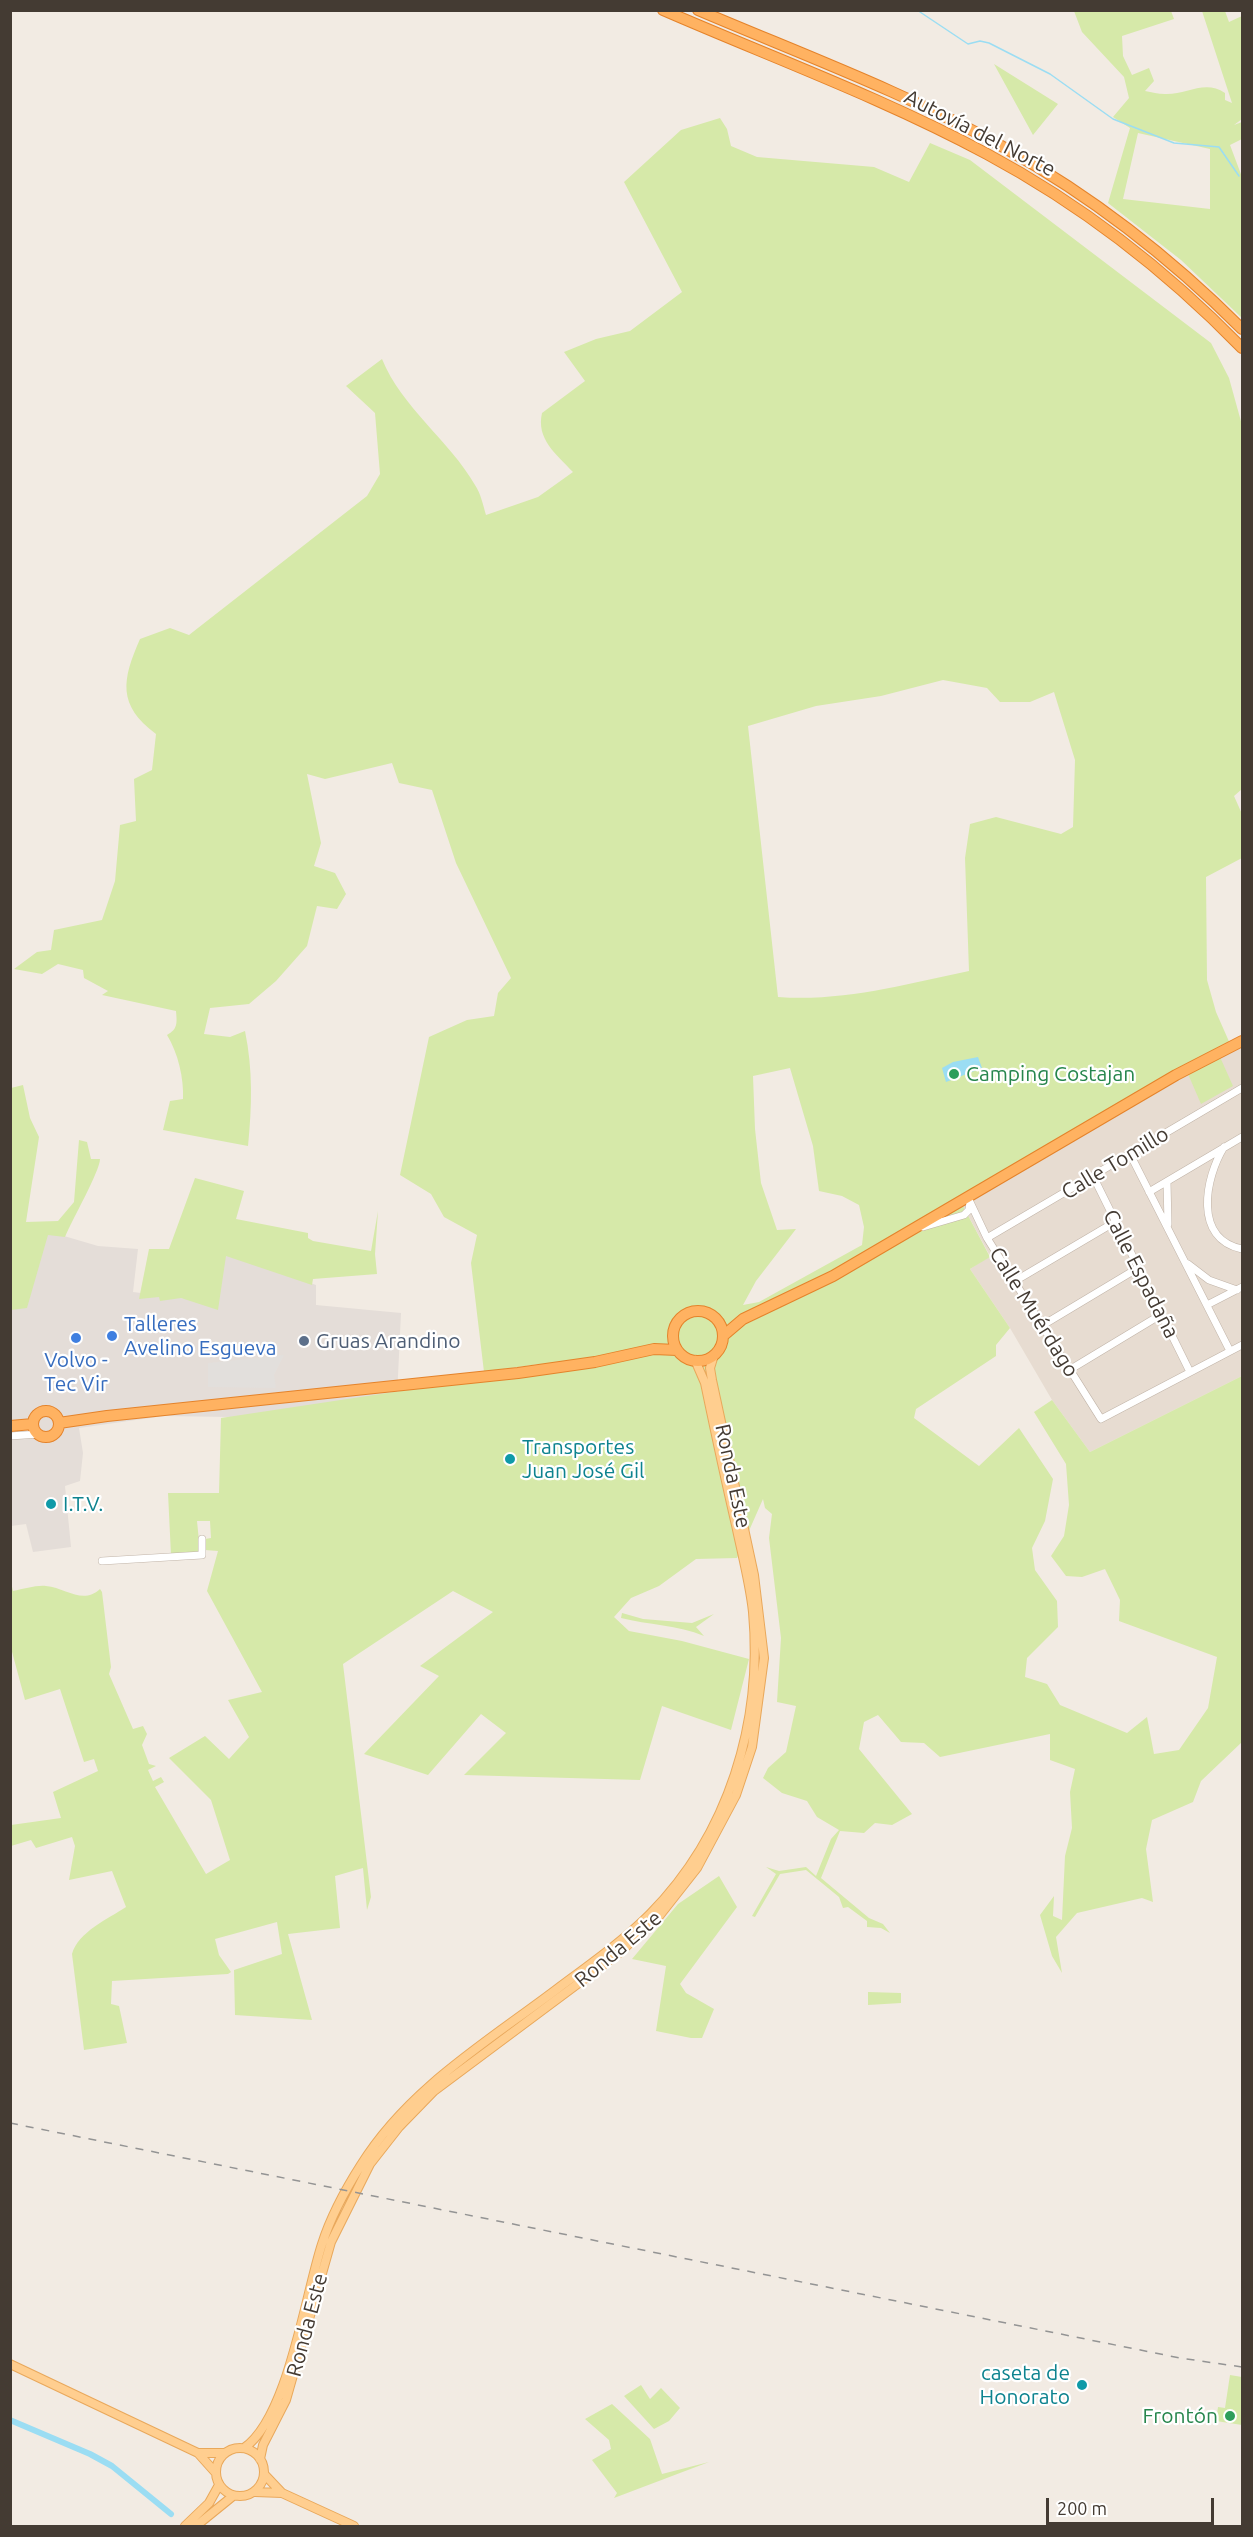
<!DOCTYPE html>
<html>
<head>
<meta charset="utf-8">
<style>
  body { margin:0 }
  #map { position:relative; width:1253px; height:2537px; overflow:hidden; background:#f2ebe3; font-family:Ubuntu,sans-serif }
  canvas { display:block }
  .frame { position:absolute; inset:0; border:12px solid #443b33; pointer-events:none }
  .scale { position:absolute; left:1046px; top:2498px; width:168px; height:27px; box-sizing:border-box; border:3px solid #443b33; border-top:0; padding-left:8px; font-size:18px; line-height:21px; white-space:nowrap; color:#443b33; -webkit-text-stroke:4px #fff; paint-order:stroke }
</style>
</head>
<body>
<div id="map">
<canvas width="1253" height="2537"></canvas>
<div class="frame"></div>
<div class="scale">200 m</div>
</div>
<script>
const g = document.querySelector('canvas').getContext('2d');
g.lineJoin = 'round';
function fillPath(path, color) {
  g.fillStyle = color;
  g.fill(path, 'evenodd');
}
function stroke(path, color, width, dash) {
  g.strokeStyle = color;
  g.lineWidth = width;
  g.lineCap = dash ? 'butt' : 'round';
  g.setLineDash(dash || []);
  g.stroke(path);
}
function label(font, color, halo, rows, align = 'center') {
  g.font = font + ' Ubuntu,sans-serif';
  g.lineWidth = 4.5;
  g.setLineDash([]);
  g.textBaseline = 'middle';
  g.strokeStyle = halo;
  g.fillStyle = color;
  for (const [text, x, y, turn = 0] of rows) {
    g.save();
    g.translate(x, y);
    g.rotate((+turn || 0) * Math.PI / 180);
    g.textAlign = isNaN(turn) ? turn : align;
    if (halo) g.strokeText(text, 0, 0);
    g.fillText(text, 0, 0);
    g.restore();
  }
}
const residential = new Path2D(`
  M 1242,1047 L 1242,1376 L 1090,1452 L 1052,1400 L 1010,1328 L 970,1269 L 990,1256 L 963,1206 L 1194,1071 Z`);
const industrial = new Path2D(`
  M 47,1231 L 98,1246 L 138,1249 L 133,1292 L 213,1302 L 221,1252 L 316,1285 L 316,1305 L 401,1313 L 397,1396 L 296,1418 L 164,1416 L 79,1428 L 83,1453 L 80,1481 L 65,1486 L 71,1547 L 33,1552 L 26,1524 L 11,1526 L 10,1262 Z`);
const green = new Path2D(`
  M 1074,11 L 1171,11 L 1174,19 L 1122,36 L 1123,56 L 1132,75 L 1149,68 L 1154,81 L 1145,91 C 1152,92 1158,94 1165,94 C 1186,95 1205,79 1225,93 L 1225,100 L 1232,103 L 1202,11 L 1225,11 L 1229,22 L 1242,16 L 1242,119 L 1234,125 L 1242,122 L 1242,139 L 1230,145 L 1242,177 L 1242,318 L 1181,260 L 1108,203 L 1130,128 L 1113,117 L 1129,98 L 1124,77 L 1082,32 ZM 1138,133 L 1210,149 L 1210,209 L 1123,199 Z
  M 994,64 L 1058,104 L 1033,135 Z
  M 720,118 L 727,129 L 731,146 L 757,157 L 874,167 L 909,182 L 930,143 L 970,160 L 1211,343 L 1229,378 L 1242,425 L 1242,789 L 1234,796 L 1242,814 L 1242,858 L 1206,877 L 1207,980 L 1216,1012 L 1231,1046 L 956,1202 L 963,1206 L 990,1257 L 970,1269 L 1010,1328 L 996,1345 L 996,1356 L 916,1409 L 914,1418 L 979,1466 L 1019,1428 L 1053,1479 L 1045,1521 L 1032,1548 L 1035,1570 L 1057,1601 L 1058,1627 L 1027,1658 L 1025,1677 L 1047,1684 L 1060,1705 L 1127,1733 L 1147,1717 L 1154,1754 L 1179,1750 L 1208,1708 L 1217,1657 L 1119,1621 L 1120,1600 L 1105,1569 L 1082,1577 L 1066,1576 L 1051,1556 L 1064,1536 L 1069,1505 L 1066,1464 L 1034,1412 L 1052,1400 L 1090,1452 L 1242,1376 L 1242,1742 L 1201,1781 L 1193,1802 L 1152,1820 L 1146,1849 L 1153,1902 L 1142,1898 L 1077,1913 L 1056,1937 L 1062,1973 L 1052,1956 L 1040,1915 L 1054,1896 L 1053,1916 L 1062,1920 L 1065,1856 L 1072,1828 L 1070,1792 L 1075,1769 L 1050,1760 L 1050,1734 L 940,1757 L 924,1743 L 901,1742 L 878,1715 L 864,1722 L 859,1749 L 912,1814 L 892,1825 L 875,1823 L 864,1833 L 840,1831 L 821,1878 L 869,1918 L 883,1924 L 890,1933 L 881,1928 L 867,1927 L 867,1921 L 848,1907 L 843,1908 L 839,1897 L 806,1870 L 780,1874 L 755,1917 L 752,1916 L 776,1874 L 766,1867 L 779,1871 L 806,1867 L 816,1876 L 831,1839 L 839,1830 L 817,1817 L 807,1801 L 782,1793 L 763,1778 L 768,1768 L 786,1752 L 796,1706 L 777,1702 L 781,1638 L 769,1538 L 772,1514 L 765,1508 L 763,1499 L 737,1558 L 696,1559 L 659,1586 L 631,1598 L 614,1617 L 629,1631 L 682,1641 L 749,1659 L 731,1730 L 662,1706 L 640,1780 L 464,1775 L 506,1733 L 481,1714 L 428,1775 L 364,1754 L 439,1676 L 420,1666 L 493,1612 L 453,1591 L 343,1664 L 371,1897 L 367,1910 L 363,1868 L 335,1876 L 340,1928 L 288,1934 L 312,2020 L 235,2015 L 234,1970 L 282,1954 L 277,1922 L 215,1939 L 219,1955 L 231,1972 L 228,1974 L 112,1981 L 111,2004 L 119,2006 L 127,2043 L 84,2050 L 72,1954 C 78,1932 108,1919 126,1907 L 112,1871 L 69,1880 L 75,1846 L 72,1837 L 36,1848 L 31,1840 L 11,1846 L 11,1825 L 61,1818 L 53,1792 L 98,1771 L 94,1759 L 84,1762 L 60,1689 L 25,1700 L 11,1648 L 10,1578 L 13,1591 C 24,1589 36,1585 46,1586 C 66,1588 83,1605 100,1589 L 102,1592 L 111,1667 L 109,1674 L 133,1729 L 143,1726 L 147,1734 L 142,1745 L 149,1764 L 156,1766 L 148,1770 L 153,1781 L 161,1777 L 164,1782 L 155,1787 L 206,1874 L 230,1860 L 211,1800 L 169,1758 L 205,1736 L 229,1759 L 249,1737 L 228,1700 L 262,1692 L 207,1591 L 218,1551 L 205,1550 L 205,1539 L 211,1538 L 210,1521 L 197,1521 L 200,1551 L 198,1554 L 171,1555 L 168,1493 L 219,1493 L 221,1418 L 580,1364 L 539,1364 L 484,1372 L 471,1263 L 477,1235 L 444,1217 L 431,1194 L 400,1175 L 429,1037 L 467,1020 L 494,1016 L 498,993 L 511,978 L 456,863 L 432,790 L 399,783 L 392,763 L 325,779 L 307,774 L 321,843 L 314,866 L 335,873 L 346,894 L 337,909 L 317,906 L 307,946 L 276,981 L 249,1004 L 210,1008 L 204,1034 L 230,1037 L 245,1031 C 253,1070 252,1106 248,1146 L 163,1130 L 170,1101 L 183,1099 C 184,1078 178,1053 167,1035 C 178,1029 177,1023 176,1011 L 102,995 L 108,991 L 84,978 L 83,970 L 58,964 L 42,974 L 14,969 L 37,952 L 51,950 L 54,930 L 102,920 L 115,881 L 120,825 L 136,821 L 134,779 L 152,770 L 156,734 C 117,705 122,680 140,639 L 170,628 L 189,635 L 367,496 L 380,474 L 375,413 L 346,386 L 382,359 C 402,408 449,440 475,485 C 481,494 483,505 486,515 L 538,497 L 573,472 C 556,454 536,439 542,413 L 585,381 L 564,352 L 596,339 L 630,331 L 682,292 L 624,182 L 681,130 ZM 943,680 L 987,688 L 1000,702 L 1030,702 L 1054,692 L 1075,760 L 1073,827 L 1061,834 L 996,817 L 970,824 L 965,858 L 969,971 C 906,984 843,1002 778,997 L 748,726 L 816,706 L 881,696 ZM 790,1068 L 813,1146 L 819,1191 L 842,1196 L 859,1205 L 864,1227 L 862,1245 L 759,1302 L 743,1305 L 756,1281 L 796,1229 L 777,1230 L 761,1183 L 755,1129 L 753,1076 Z
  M 1220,1057 L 1233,1086 L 1201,1104 L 1188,1074 Z
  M 23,1085 L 30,1118 L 39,1137 L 26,1222 L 58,1221 L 74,1202 L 79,1140 L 87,1142 L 91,1159 L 100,1159 C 100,1171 72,1220 65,1237 L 48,1235 L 27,1308 L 11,1310 L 11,1088 Z
  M 195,1178 L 244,1191 L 236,1219 L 308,1233 L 308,1238 L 313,1241 L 371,1251 L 378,1211 L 375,1254 L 377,1274 L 313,1279 L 312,1285 L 226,1256 L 218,1310 L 181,1298 L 160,1301 L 159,1297 L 139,1299 L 149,1249 L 169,1249 Z
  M 622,1613 L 643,1619 L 692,1623 L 714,1614 L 696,1627 L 704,1636 C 678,1625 648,1625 621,1618 Z
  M 719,1876 L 737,1907 L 680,1984 L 686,1993 L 714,2009 L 702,2038 L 691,2038 L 656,2031 L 666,1966 L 632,1959 L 678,1904 Z
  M 868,1992 L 901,1993 L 901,2003 L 868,2005 Z
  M 1230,2375 L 1242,2377 L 1242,2425 L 1216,2421 L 1218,2407 L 1225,2408 Z
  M 641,2385 L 650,2399 L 661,2388 L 680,2408 L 669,2421 L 654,2429 L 624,2396 Z
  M 612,2404 L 650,2439 L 662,2474 L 709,2462 L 614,2498 L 617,2493 L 592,2460 L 611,2449 L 609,2440 L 585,2419 Z`);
const parking = new Path2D(`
  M 284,1355 L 274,1375 L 276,1388 L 208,1387 L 208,1363 Z`);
const water = new Path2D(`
  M 978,1057 L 982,1068 L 946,1082 L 942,1068 L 953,1062 Z`);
const stream = new Path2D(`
  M 917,10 L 968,44 L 980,41 L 989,43 L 1050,74 L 1113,119 L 1174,143 L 1219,147 L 1239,176`);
const canal = new Path2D(`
  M 10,2420 L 90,2454 L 112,2466 L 171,2514`);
const minor = new Path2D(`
  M 1224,1147 C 1205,1178 1193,1239 1242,1249
  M 1130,1154 L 1230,1351
  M 1093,1176 L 1190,1372
  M 1167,1182 L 1168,1224
  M 1149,1192 L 1242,1137
  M 970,1202 L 987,1238 L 1101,1419 L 1242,1345
  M 923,1227 L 964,1215 L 969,1210 L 970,1202
  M 987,1238 L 1242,1088
  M 1188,1264 L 1209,1280 L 1237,1290
  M 1015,1281 L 1115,1222
  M 1207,1305 L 1242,1287
  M 1043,1325 L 1138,1268
  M 1071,1369 L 1162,1314
  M 10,1436 L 39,1434
  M 102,1561 L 202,1555 L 202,1539`);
const major = new Path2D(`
  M 10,2364 L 198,2453 L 215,2472
  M216 2472a24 24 0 1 1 48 0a24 24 0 1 1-48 0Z
  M 244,2448 C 288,2418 305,2296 322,2244 C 331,2216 345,2190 361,2165 C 408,2089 487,2042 557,1989 C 589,1965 622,1942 650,1914 C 729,1834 763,1722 753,1612 C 750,1583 742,1554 736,1525 C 725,1478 715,1431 705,1383 L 695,1360
  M 198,2453 L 224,2453
  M 260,2459 L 263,2445 L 286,2400 L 331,2242 L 370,2164 L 399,2127 L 434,2091 L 619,1953 L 660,1915 L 697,1868 L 736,1795 L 752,1747 L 764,1658 L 754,1575 L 712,1380 L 710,1368 L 714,1355
  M 264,2474 L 282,2493
  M 255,2492 L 282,2493 L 354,2526
  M 185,2526 L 209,2503 L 219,2485
  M 196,2526 L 233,2496`);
const highway = new Path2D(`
  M 663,10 C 771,57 883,98 987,154 C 1082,205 1167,271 1242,348
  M 698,10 C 801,54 907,93 1005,148 C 1093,197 1171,258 1242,329
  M673 1336a25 25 0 1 1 50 0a25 25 0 1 1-50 0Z
  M 723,1336 L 743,1319 L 833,1276 L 1176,1075 L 1242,1041
  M33 1424a13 13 0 1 1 26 0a13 13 0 1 1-26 0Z
  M 59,1423 L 107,1416 L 518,1373 L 595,1362 L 654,1349 L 677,1350
  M 10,1426 L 33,1424`);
const rail = new Path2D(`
  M 10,2123 L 1180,2358 L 1242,2367`);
const markers = [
  [954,1074,6,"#2e9e5b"],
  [112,1336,6,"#3f7fe0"],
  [76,1338,6,"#3f7fe0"],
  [304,1341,6,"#5c6f8a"],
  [510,1459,6,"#0f9aa8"],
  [51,1504,6,"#0f9aa8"],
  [1082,2385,6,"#0f9aa8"],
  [1230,2416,6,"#2e9e5b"]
];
const streetNames = [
  ["Autovía del Norte",980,133,27],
  ["Calle Tomillo",1115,1163,-31],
  ["Calle Espadaña",1141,1274,63],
  ["Calle Muérdago",1034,1312,58],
  ["Ronda Este",733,1476,78],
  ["Ronda Este",618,1949,-40],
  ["Ronda Este",307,2325,-75]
];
const leisureNames = [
  ["Camping Costajan",966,1074],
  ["Frontón",1218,2416,"right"]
];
const shopNames = [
  ["Talleres",124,1324],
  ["Avelino Esgueva",124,1348],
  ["Volvo -",76,1360,"center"],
  ["Tec Vir",76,1384,"center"]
];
const serviceNames = [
  ["Gruas Arandino",316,1341]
];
const cultureNames = [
  ["Transportes",522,1447],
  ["Juan José Gil",522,1471],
  ["I.T.V.",63,1504],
  ["caseta de",1070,2373,"right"],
  ["Honorato",1070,2397,"right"]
];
fillPath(residential, '#e7dcd1');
fillPath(industrial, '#e4ddd8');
fillPath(green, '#d6e9a9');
fillPath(parking, '#e2dfdc');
fillPath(water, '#9bddf3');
stroke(stream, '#9bddf3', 1.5);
stroke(canal, '#9bddf3', 6);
stroke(minor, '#c1b4a8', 8);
stroke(major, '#e9a85b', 10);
stroke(highway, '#e4832b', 12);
stroke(minor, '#fff', 7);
stroke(major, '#ffce8f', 8);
stroke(highway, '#ffb261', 10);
stroke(rail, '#949494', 1.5, [8, 8]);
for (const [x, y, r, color] of markers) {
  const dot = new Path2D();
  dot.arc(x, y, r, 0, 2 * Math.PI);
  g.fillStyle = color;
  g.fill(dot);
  stroke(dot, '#fff', 2);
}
label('21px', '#443b33', '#fff', streetNames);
label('21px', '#27864d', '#fff', leisureNames, 'left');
label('21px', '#366cbe', '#fff', shopNames, 'left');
label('21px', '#4e5e75', '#fff', serviceNames, 'left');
label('21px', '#0d838f', '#fff', cultureNames, 'left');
</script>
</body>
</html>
